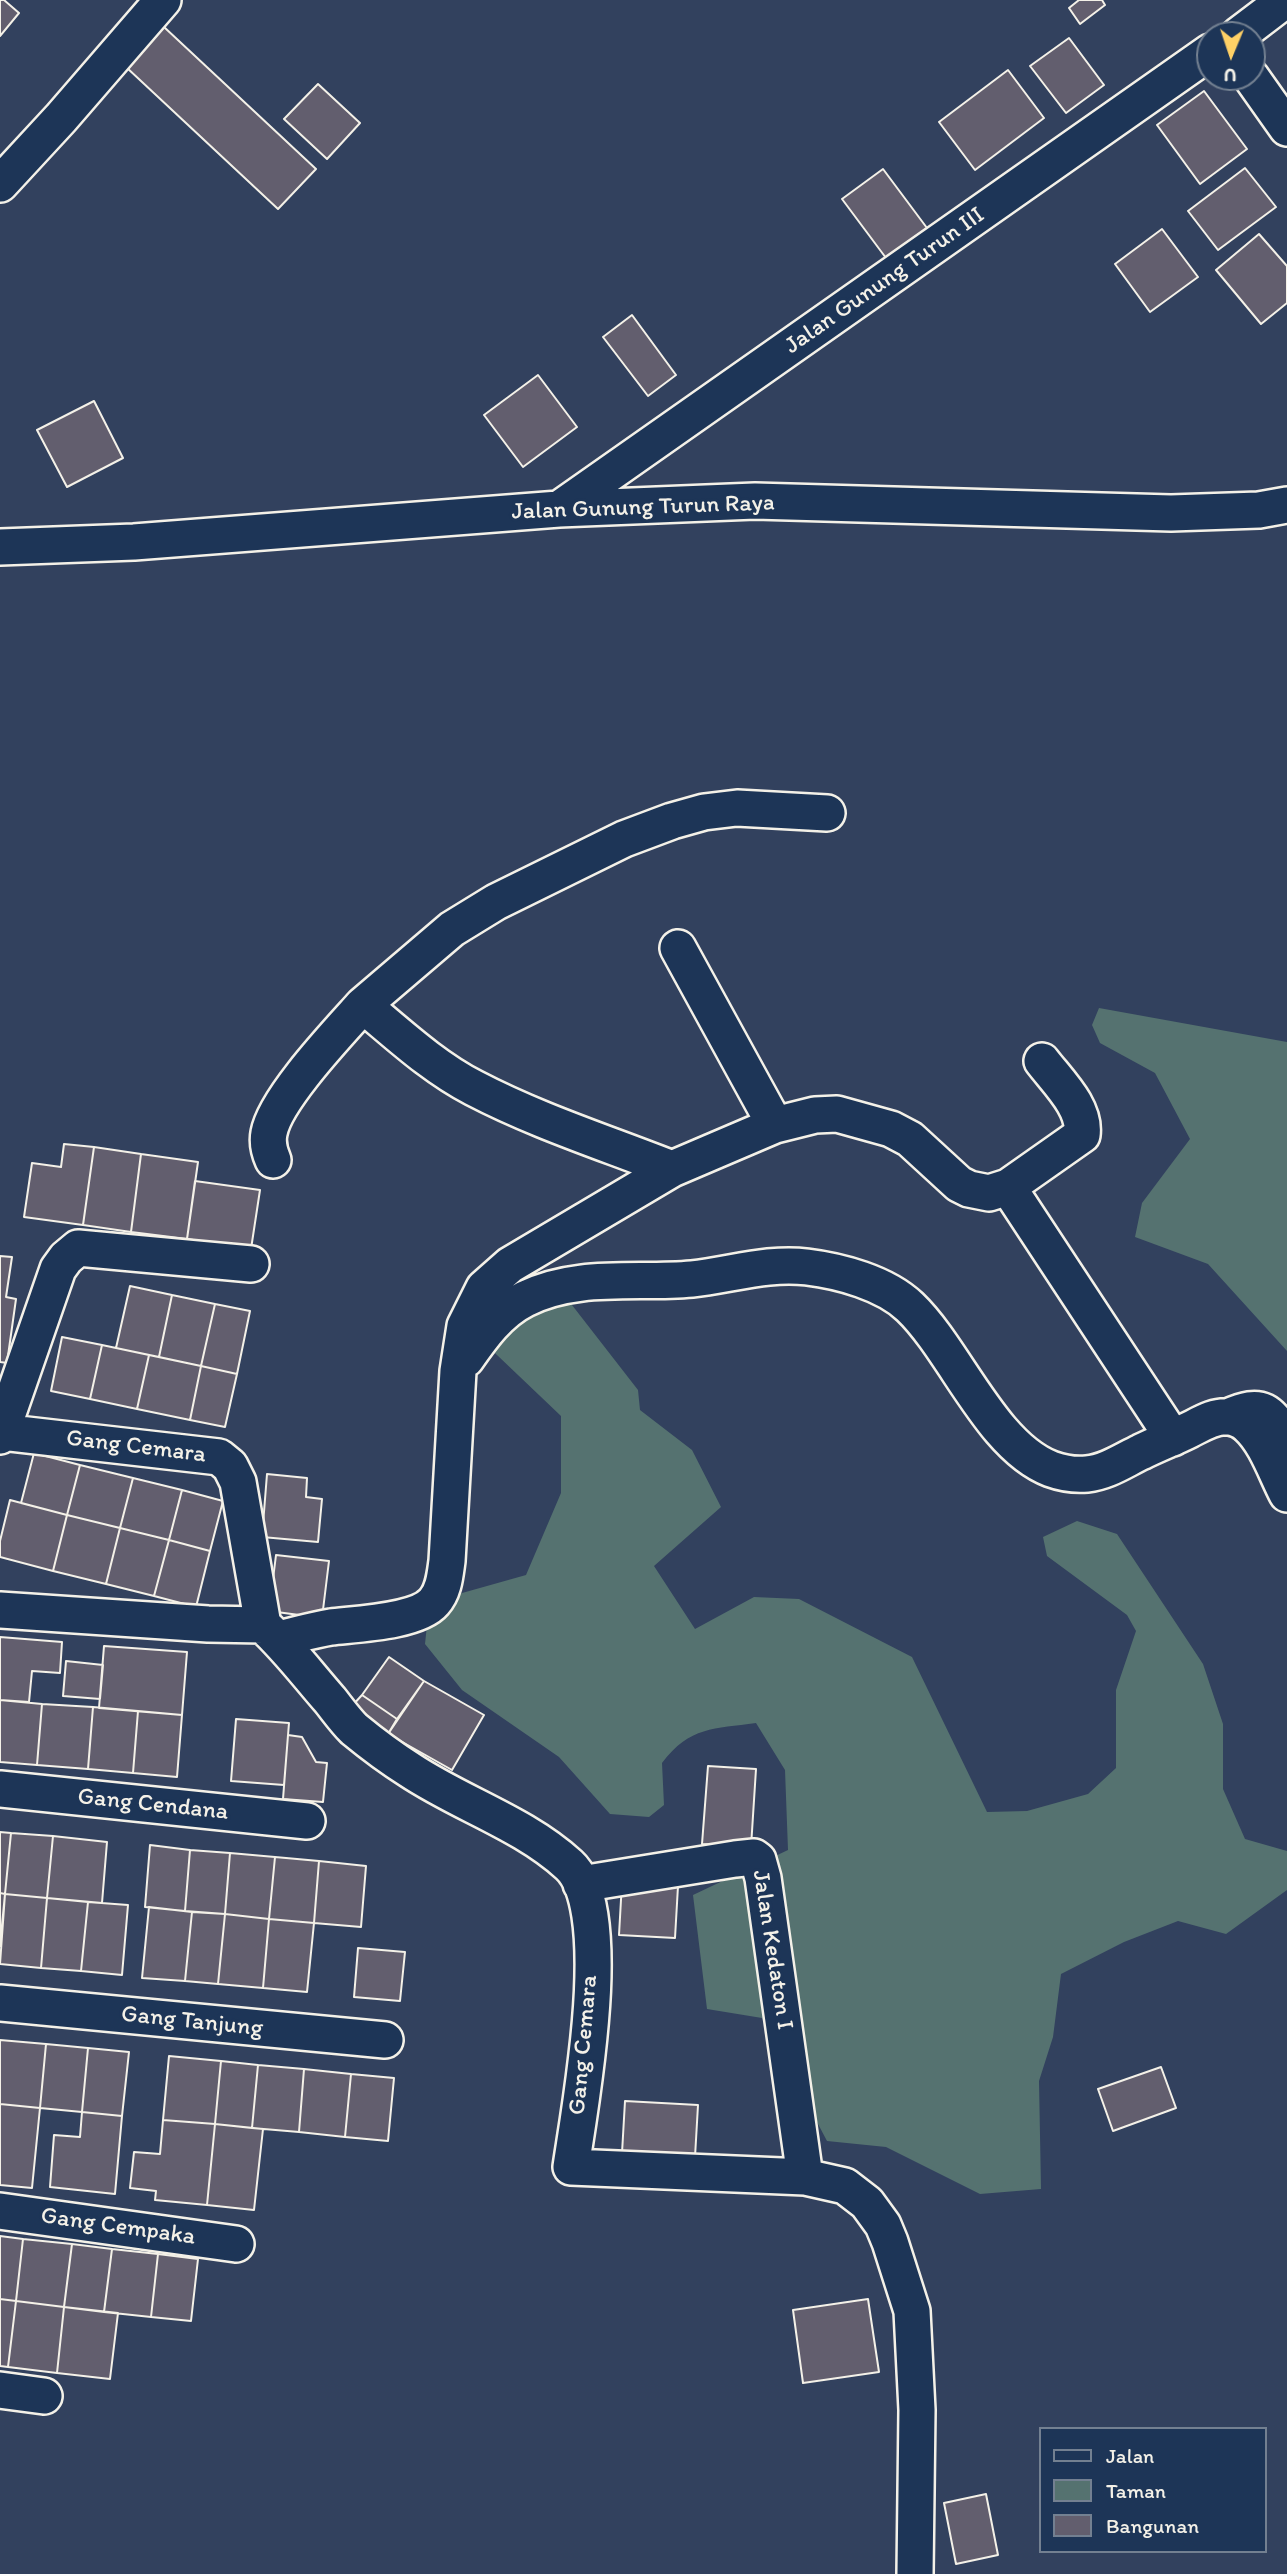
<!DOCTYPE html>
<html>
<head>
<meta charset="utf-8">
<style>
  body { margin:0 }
  #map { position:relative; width:1287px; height:2574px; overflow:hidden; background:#32415e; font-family:Itim,sans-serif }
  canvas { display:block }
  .legend { position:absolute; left:1039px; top:2427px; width:228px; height:126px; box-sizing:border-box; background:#1d3557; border:2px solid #738091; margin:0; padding:9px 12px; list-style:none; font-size:21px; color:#f4f1e8 }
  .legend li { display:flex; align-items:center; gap:14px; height:35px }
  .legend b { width:35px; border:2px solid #738091 }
  .north { position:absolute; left:1196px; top:21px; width:70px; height:70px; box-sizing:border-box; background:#1d3557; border:2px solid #738091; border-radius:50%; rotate:182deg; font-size:19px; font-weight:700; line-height:28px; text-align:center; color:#f4f1e8 }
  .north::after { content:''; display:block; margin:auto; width:24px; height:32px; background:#ffd166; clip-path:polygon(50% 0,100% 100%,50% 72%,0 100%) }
</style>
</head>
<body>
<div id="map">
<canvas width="1287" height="2574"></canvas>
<ul class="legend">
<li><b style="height:9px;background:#1d3557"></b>Jalan</li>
<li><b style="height:19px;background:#557270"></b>Taman</li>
<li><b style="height:19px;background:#625e6e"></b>Bangunan</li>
</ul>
<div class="north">U</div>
</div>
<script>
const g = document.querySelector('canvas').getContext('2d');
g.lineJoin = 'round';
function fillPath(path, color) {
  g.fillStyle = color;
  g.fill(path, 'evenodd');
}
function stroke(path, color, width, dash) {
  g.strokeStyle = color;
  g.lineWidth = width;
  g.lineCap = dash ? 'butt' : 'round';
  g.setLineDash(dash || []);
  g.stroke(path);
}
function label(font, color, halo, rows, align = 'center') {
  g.font = font + ' Itim,sans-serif';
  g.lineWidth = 6;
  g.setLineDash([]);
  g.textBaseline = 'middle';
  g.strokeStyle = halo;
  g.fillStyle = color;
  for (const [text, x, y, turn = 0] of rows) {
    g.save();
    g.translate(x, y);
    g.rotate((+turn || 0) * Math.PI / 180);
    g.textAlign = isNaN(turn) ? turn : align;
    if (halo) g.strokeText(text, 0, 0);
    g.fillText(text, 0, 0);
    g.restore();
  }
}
const green = new Path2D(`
  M 1099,1008 L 1287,1042 L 1287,1351 L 1208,1264 L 1135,1237 L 1142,1203 L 1190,1139 L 1155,1073 L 1100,1043 L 1092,1025 Z
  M 540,1276 L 558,1287 L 638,1390 L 640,1410 L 692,1450 L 721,1507 L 654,1566 L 695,1629 L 754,1597 L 799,1599 L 912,1657 L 987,1812 L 1027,1811 L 1088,1794 L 1116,1768 L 1116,1690 L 1136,1631 L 1127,1615 L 1047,1556 L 1043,1537 L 1077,1521 L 1117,1534 L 1203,1664 L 1223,1724 L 1223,1789 L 1245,1839 L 1287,1851 L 1287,1890 L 1226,1934 L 1178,1921 L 1124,1942 L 1061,1974 L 1053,2037 L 1039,2081 L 1041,2189 L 980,2194 L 886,2147 L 827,2141 L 762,2018 L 707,2009 L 693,1895 L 788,1850 L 785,1770 L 756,1723 C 714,1729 690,1726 662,1763 L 664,1805 L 649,1817 L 610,1814 L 559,1757 L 462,1690 L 425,1644 L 427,1625 L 455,1595 L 526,1575 L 561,1493 L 561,1416 L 476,1335 L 503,1286 Z`);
const building = new Path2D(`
  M 0,0 L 4,0 L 19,13 L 0,36 Z
  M 1079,0 L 1102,0 L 1105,5 L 1080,24 L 1069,8 Z
  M 164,27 L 316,169 L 278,209 L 126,67 Z
  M 1069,38 L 1104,85 L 1066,113 L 1030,66 Z
  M 1008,70 L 1044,118 L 975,170 L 939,122 Z
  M 318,84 L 360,123 L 327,159 L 284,119 Z
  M 1204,91 L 1247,149 L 1200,184 L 1157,125 Z
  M 1245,168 L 1276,207 L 1218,250 L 1188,211 Z
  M 883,169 L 927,228 L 886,258 L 842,199 Z
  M 1162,229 L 1198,277 L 1150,312 L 1115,264 Z
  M 1259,234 L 1287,266 L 1287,303 L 1261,324 L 1216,270 Z
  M 632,315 L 676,375 L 648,396 L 603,337 Z
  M 538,375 L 577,427 L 523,467 L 484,415 Z
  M 94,401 L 123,458 L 67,487 L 37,430 Z
  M 64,1144 L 94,1147 L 83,1225 L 24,1217 L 32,1163 L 61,1167 Z
  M 94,1147 L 141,1154 L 131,1232 L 83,1225 Z
  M 141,1154 L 198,1162 L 187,1239 L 131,1232 Z
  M 195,1181 L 260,1190 L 251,1249 L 187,1239 Z
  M 0,1256 L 12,1257 L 6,1297 L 16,1299 L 7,1363 L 0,1362 Z
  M 130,1286 L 172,1295 L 159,1357 L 116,1348 Z
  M 172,1295 L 215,1304 L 201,1366 L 159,1357 Z
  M 215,1304 L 250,1311 L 237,1374 L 201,1366 Z
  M 62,1337 L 102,1345 L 90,1399 L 51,1391 Z
  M 102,1345 L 149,1355 L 137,1409 L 90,1399 Z
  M 149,1355 L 201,1366 L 190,1420 L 137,1409 Z
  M 201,1366 L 237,1374 L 225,1427 L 190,1420 Z
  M 34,1453 L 80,1465 L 67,1515 L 21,1503 Z
  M 80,1465 L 133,1478 L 120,1528 L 67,1515 Z
  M 267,1474 L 307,1478 L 306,1497 L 322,1499 L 318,1542 L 262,1537 Z
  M 133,1478 L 182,1490 L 169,1540 L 120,1528 Z
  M 182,1490 L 223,1501 L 210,1551 L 169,1540 Z
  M 10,1500 L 67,1515 L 53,1571 L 0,1557 L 0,1541 Z
  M 67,1515 L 120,1528 L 106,1584 L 53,1571 Z
  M 120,1528 L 169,1540 L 154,1596 L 106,1584 Z
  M 169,1540 L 210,1551 L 196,1607 L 154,1596 Z
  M 276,1555 L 329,1561 L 322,1618 L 269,1611 Z
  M 0,1637 L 62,1642 L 60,1673 L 32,1671 L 29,1702 L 0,1700 Z
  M 104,1646 L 187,1652 L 182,1715 L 99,1708 Z
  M 389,1657 L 424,1681 L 397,1719 L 362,1695 Z
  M 66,1661 L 103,1665 L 100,1699 L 63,1696 Z
  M 424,1681 L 484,1715 L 452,1770 L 388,1734 Z
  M 362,1695 L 397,1719 L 388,1734 L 351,1707 Z
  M 0,1700 L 42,1704 L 37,1765 L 0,1762 Z
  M 42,1704 L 93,1707 L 88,1769 L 37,1765 Z
  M 93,1707 L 138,1711 L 133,1773 L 88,1769 Z
  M 138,1711 L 182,1715 L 177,1777 L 133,1773 Z
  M 236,1719 L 289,1723 L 284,1785 L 231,1781 Z
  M 288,1735 L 302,1737 L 316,1762 L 327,1763 L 323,1802 L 283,1799 Z
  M 708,1766 L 756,1769 L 751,1847 L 702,1844 Z
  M 0,1832 L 11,1833 L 5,1894 L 0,1893 Z
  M 11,1833 L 53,1836 L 47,1898 L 5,1894 Z
  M 53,1836 L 107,1842 L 102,1903 L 47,1898 Z
  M 150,1845 L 190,1850 L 185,1911 L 145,1907 Z
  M 190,1850 L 230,1853 L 225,1914 L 185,1911 Z
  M 230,1853 L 275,1857 L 269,1919 L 225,1914 Z
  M 275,1857 L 319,1861 L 314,1923 L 269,1919 Z
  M 319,1861 L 366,1866 L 361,1927 L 314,1923 Z
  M 622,1882 L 678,1886 L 675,1938 L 619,1935 Z
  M 0,1893 L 5,1894 L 0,1946 Z
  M 5,1894 L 47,1898 L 41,1968 L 0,1964 Z
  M 47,1898 L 88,1902 L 81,1971 L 41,1968 Z
  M 88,1902 L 128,1905 L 122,1975 L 81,1971 Z
  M 149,1907 L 192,1912 L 185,1981 L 142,1978 Z
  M 192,1912 L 225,1914 L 218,1984 L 185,1981 Z
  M 225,1914 L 269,1919 L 263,1988 L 218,1984 Z
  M 269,1919 L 314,1923 L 307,1992 L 263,1988 Z
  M 358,1948 L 405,1952 L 400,2001 L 354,1997 Z
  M 0,2040 L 46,2044 L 40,2108 L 0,2104 Z
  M 46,2044 L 88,2048 L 82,2112 L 40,2108 Z
  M 88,2048 L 129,2052 L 122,2116 L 82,2112 Z
  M 169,2056 L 221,2061 L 215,2124 L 163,2120 Z
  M 221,2061 L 258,2065 L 252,2128 L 215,2124 Z
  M 258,2065 L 304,2069 L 299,2132 L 252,2128 Z
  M 1161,2067 L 1176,2108 L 1113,2131 L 1098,2089 Z
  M 304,2069 L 351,2074 L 345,2137 L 299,2132 Z
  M 351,2074 L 394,2078 L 388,2141 L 345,2137 Z
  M 625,2101 L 698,2105 L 695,2157 L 622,2153 Z
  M 0,2104 L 40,2108 L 32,2188 L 0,2185 Z
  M 82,2112 L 122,2116 L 115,2194 L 50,2187 L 54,2135 L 80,2137 Z
  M 163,2120 L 215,2124 L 207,2205 L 155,2200 L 156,2191 L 130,2188 L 134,2152 L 160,2154 Z
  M 215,2124 L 263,2129 L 254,2210 L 207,2205 Z
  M 0,2236 L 23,2239 L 16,2301 L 0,2299 Z
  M 23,2239 L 72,2244 L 64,2307 L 16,2301 Z
  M 72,2244 L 112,2249 L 104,2312 L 64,2307 Z
  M 112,2249 L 158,2254 L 151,2317 L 104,2312 Z
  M 158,2254 L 198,2259 L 191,2321 L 151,2317 Z
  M 0,2299 L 16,2301 L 8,2367 L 0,2366 Z
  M 868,2299 L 879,2372 L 803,2383 L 793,2310 Z
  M 16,2301 L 64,2307 L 57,2373 L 8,2367 Z
  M 64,2307 L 118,2313 L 110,2379 L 57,2373 Z
  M 986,2494 L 998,2555 L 956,2564 L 944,2503 Z`);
const minor = new Path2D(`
  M 1239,35 L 1285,0
  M 1251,77 L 1287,128
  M 0,184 L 61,118 L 163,0
  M 559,509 L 1210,52
  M 0,547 L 134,542 L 559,509 L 755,501 L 1171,513 L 1259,510 L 1287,505
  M 678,948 L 775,1125
  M 273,1160 C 269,1151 267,1143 269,1133 C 275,1099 338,1033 363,1005
  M 672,1169 C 606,1143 537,1121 474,1088 C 433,1067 398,1034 363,1005 L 452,929 L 496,902 L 624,839 L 672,821 L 704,812 L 737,808 L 827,813
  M 1008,1187 L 1173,1438
  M 466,1359 C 482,1336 499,1312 525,1299 C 576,1273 637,1284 692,1279 C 730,1275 769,1262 807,1267 C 840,1271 885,1283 910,1307 C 955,1350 991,1446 1051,1469 C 1062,1473 1076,1475 1087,1474 C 1107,1472 1124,1460 1141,1452 C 1157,1444 1173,1438 1189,1430 C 1201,1424 1215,1415 1229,1417 C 1236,1418 1243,1421 1248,1426 C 1266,1442 1276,1473 1287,1494
  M 1228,1417 C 1263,1401 1270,1411 1287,1440
  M 1,1432 L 219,1457 L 230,1466 L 238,1482 L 263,1625 C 288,1648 308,1675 330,1700 C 338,1710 345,1720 354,1729 C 371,1743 391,1758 410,1770 C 461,1804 523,1823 569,1865 C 617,1909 580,2106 571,2167 L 805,2177 L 845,2186 L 867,2203 L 883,2225 L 890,2242 L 912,2311 L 917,2410 L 915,2574
  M 0,1436 L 58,1269 L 66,1258 L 78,1248 L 251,1264
  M 0,1610 L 208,1624 L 263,1625
  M 278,1639 C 296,1635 313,1630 331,1627 C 356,1624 417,1622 434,1602 C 444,1591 445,1575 447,1561 L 458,1371 L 465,1326 L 484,1288 L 510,1265 L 672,1169 L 775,1125 L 815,1115 L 837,1114 L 891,1129 L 910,1139 L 959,1184 L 969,1189 L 989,1193 L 1008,1187 L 1082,1135 C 1086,1108 1058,1082 1042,1061
  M 0,1789 L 307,1821
  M 581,1884 L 735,1859 L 754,1857 L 758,1860 L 763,1878 L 805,2177
  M 0,2003 L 385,2040
  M 0,2211 L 236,2244
  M 0,2390 L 44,2396`);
const streetNames = [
  ["Jalan Gunung Turun III",885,281,-35],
  ["Jalan Gunung Turun Raya",643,508,-2],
  ["Gang Cemara",136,1447,7],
  ["Gang Cendana",153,1805,6],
  ["Jalan Kedaton I",772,1950,81],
  ["Gang Tanjung",192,2022,6],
  ["Gang Cemara",584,2045,-85],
  ["Gang Cempaka",118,2227,8]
];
fillPath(green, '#557270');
fillPath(building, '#625e6e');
stroke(building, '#f4f1e8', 2);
stroke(minor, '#f4f1e8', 40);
stroke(minor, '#1d3557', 35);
label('24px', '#f4f1e8', '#1d3557', streetNames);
</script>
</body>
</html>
